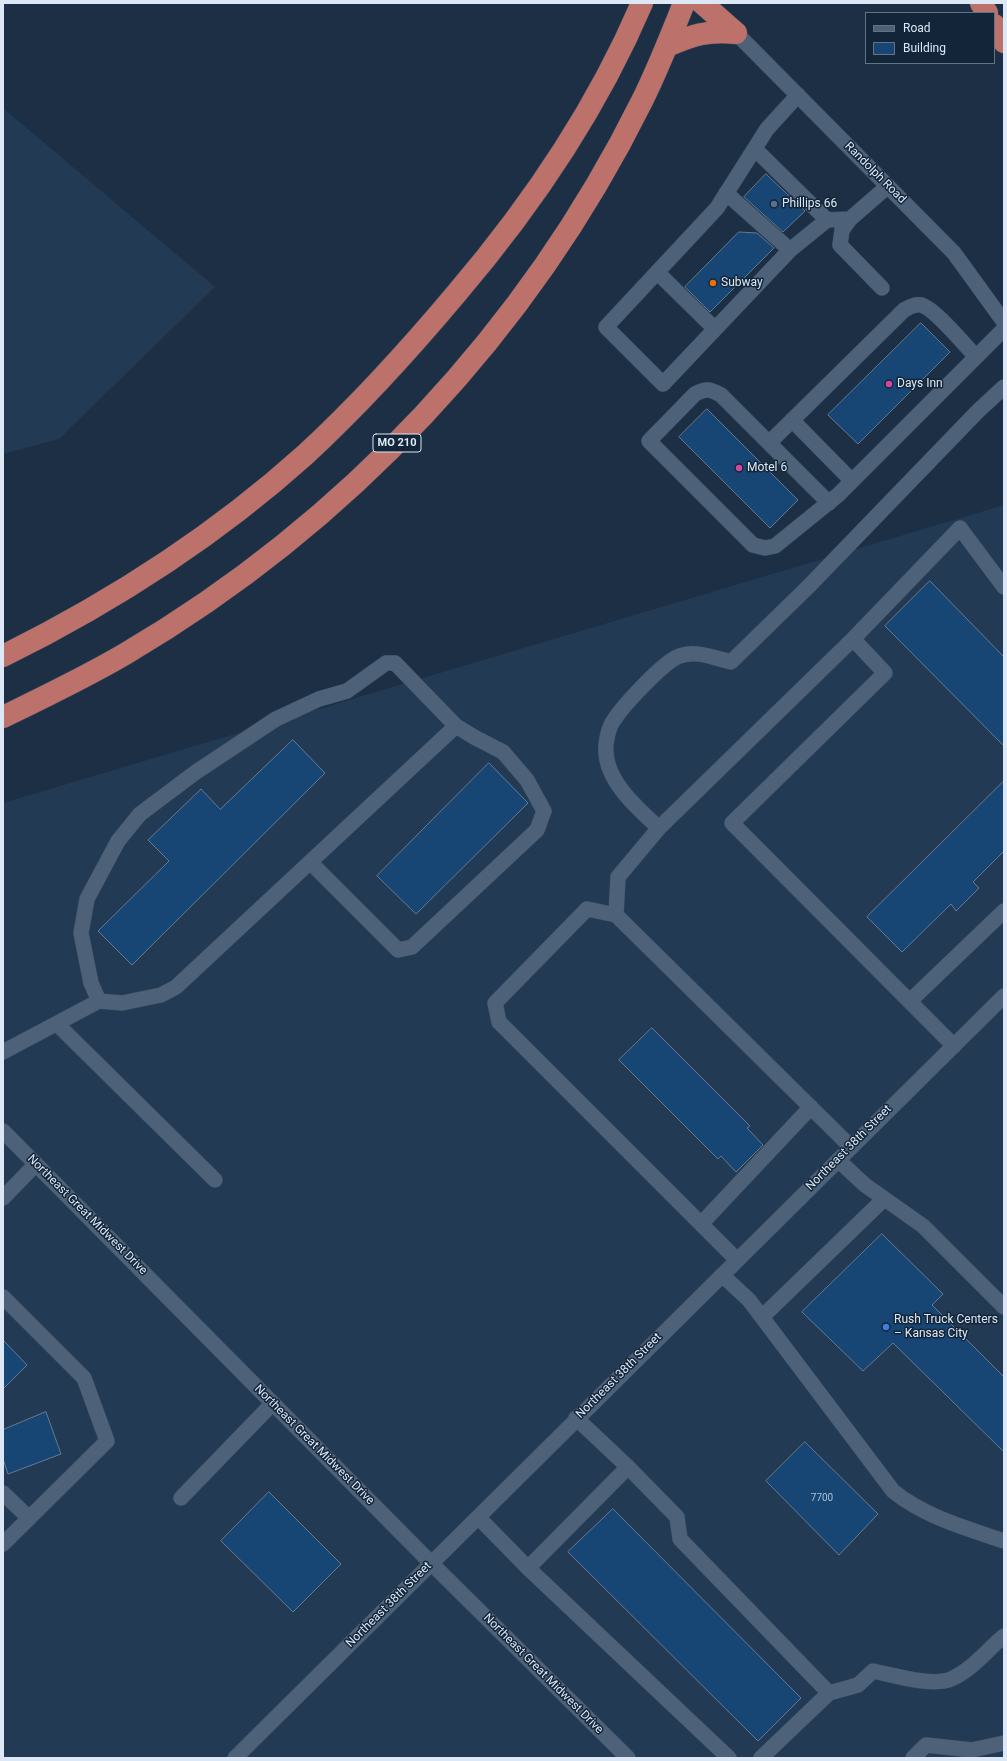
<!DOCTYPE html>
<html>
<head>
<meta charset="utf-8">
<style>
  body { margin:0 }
  #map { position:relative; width:1007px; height:1761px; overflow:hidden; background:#1d2f44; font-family:Roboto,sans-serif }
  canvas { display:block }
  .frame { position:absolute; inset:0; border:4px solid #dce8f6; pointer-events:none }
  .legend { position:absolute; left:865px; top:12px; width:130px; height:52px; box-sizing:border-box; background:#132539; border:1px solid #637385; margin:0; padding:5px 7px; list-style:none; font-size:12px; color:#dce8f6 }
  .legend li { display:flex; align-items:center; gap:8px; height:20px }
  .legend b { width:20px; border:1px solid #637385 }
</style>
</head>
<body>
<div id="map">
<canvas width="1007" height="1761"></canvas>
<div class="frame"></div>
<ul class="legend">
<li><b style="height:5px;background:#4d6279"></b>Road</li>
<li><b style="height:11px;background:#174674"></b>Building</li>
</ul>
</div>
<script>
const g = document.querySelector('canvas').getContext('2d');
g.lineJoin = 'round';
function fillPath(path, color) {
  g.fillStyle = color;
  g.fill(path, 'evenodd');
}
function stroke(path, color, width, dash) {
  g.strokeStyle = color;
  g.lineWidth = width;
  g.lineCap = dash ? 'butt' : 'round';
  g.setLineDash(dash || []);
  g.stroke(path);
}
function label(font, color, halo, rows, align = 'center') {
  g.font = font + ' Roboto,sans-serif';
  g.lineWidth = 3;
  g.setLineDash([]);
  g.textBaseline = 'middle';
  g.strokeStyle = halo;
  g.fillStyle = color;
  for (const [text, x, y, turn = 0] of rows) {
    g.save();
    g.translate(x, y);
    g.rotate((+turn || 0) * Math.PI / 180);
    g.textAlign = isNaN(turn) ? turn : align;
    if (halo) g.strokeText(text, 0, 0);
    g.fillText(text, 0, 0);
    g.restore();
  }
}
const built = new Path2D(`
  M 3,108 L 215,287 L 59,439 L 3,454 Z
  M 1004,505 L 1004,1758 L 3,1758 L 3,803 Z`);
const building = new Path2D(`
  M 766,174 L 805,211 L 783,232 L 744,197 Z
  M 739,232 L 757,233 L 774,248 L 710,312 L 685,287 Z
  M 921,323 L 950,352 L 858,444 L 828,415 Z
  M 707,409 L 798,500 L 770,528 L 679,437 Z
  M 930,581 L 1004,657 L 1004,746 L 885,626 Z
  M 293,740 L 325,773 L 132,965 L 98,931 L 169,861 L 148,840 L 201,789 L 220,809 Z
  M 489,763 L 528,803 L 416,914 L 377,876 Z
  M 1004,781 L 1004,851 L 973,882 L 979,888 L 956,911 L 951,904 L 902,952 L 867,917 Z
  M 652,1028 L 750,1126 L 747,1128 L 763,1145 L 736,1172 L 721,1156 L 718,1159 L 619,1060 Z
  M 882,1234 L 943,1294 L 932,1305 L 1004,1377 L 1004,1452 L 893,1343 L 863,1371 L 802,1312 Z
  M 3,1340 L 27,1365 L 3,1389 Z
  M 46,1412 L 61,1454 L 8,1474 L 3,1459 L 3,1430 Z
  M 805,1442 L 878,1514 L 839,1555 L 766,1481 Z
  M 269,1492 L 341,1564 L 293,1612 L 221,1541 Z
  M 613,1509 L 801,1698 L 758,1741 L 568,1552 Z`);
const minor = new Path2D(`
  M 736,33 L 954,253 L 1004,322
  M 798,95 L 767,129 L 717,208 L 606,327 L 663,384 L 790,250 L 827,220 L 850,219 L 888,186
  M 755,149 L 827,220
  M 726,193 L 790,250
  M 850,219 L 842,230 L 840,245 L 882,288
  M 657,272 L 715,329
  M 792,420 L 852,481
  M 769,443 L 904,310 C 910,307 914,304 921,305 C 933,307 967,347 976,357
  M 829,503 L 721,395 C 710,389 706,388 695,394 L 649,441 L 753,545 L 765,548 L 775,546 L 838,495 L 1004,329
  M 853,639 L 659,828 C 638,809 607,782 606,752 C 605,745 608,731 611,725 C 619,709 661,665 677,657 C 695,649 714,658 731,662 L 809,586 L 978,411 L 1004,387
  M 616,915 L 618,877 L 659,828
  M 99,1001 L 91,983 L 81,933 L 87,899 L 118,841 L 140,814 L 196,772 L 276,719 L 319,699 L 347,691 L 386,663 L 395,663 L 456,726
  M 910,1001 L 1004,911
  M 57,1024 L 215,1180
  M 954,1046 L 732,823 L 885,673 L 853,639 L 960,528 L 1004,587
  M 3,1052 L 99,1001 L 122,1003 L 161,995 L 176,987 L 456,726 L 474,737 L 503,752 L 527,780 L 544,811 L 537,830 L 412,947 L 398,950 L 310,862
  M 3,1131 L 431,1563 L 628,1758
  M 838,1160 L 865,1185 L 923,1226 L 1004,1307
  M 3,1198 L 36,1164
  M 701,1224 L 811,1107
  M 737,1260 L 499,1022 L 495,1003 L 587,909 L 616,915 L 851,1147
  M 722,1275 L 749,1300 L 893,1491 C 925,1517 966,1528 1004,1541
  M 3,1297 L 84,1378 L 107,1441 L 3,1544
  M 762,1317 L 884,1199
  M 576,1418 L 628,1467 L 677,1517 L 680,1539 L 829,1693 L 761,1758
  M 3,1493 L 29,1518
  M 181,1498 L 273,1403
  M 479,1518 L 528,1568 L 729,1758
  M 528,1568 L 628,1467
  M 829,1693 L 858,1685 L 873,1671 C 893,1675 932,1687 951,1679 C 972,1670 987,1650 1004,1636
  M 235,1758 L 1004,996
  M 913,1758 L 926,1745 L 972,1750 L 1004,1743`);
const highway = new Path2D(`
  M 702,3 L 736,33
  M 981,3 L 987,13
  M 994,25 L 1004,42
  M 667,46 C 693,35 707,30 736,33
  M 3,656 C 112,602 215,536 306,454 C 360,404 409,350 456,294 C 532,205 596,111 642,3
  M 3,717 C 44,697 86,677 125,654 C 346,524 528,331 642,101 C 658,69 671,36 684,3`);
const markers = [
  [774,204,4,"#5c6f8a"],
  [713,283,4,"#e8710a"],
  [889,384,4,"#d1479c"],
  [739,468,4,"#d1479c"],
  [886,1327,4,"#3f7fe0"]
];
const numberNames = [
  ["7700",822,1498]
];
const shields = [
  [397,443,48]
];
const shieldNames = [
  ["MO 210",397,443]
];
const streetNames = [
  ["Randolph Road",875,173,45],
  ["Northeast 38th Street",849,1148,-45],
  ["Northeast Great Midwest Drive",87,1215,45],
  ["Northeast 38th Street",619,1376,-45],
  ["Northeast Great Midwest Drive",314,1445,45],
  ["Northeast 38th Street",389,1605,-45],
  ["Northeast Great Midwest Drive",543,1674,45]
];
const poiNames = [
  ["Phillips 66",782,204],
  ["Subway",721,283],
  ["Days Inn",897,384],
  ["Motel 6",747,468],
  ["Rush Truck Centers",894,1320],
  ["– Kansas City",894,1334]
];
fillPath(built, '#223a53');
fillPath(building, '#174674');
stroke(building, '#657a92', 1);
stroke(minor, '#3d4d5f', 16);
stroke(highway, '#3d4d5f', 23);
stroke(minor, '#4d6279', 15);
stroke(highway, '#bc726b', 22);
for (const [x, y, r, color] of markers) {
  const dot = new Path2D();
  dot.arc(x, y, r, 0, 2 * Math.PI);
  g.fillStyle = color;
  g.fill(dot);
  stroke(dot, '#132539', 1.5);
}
label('10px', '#abc0d6', null, numberNames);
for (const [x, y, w] of shields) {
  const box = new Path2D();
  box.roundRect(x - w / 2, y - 9, w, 18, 3);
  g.fillStyle = '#132539';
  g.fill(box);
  stroke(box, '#dce8f6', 1);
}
label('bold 11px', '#dce8f6', null, shieldNames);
label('12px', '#dce8f6', '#132539', streetNames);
label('12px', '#dce8f6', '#132539', poiNames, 'left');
</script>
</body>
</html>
